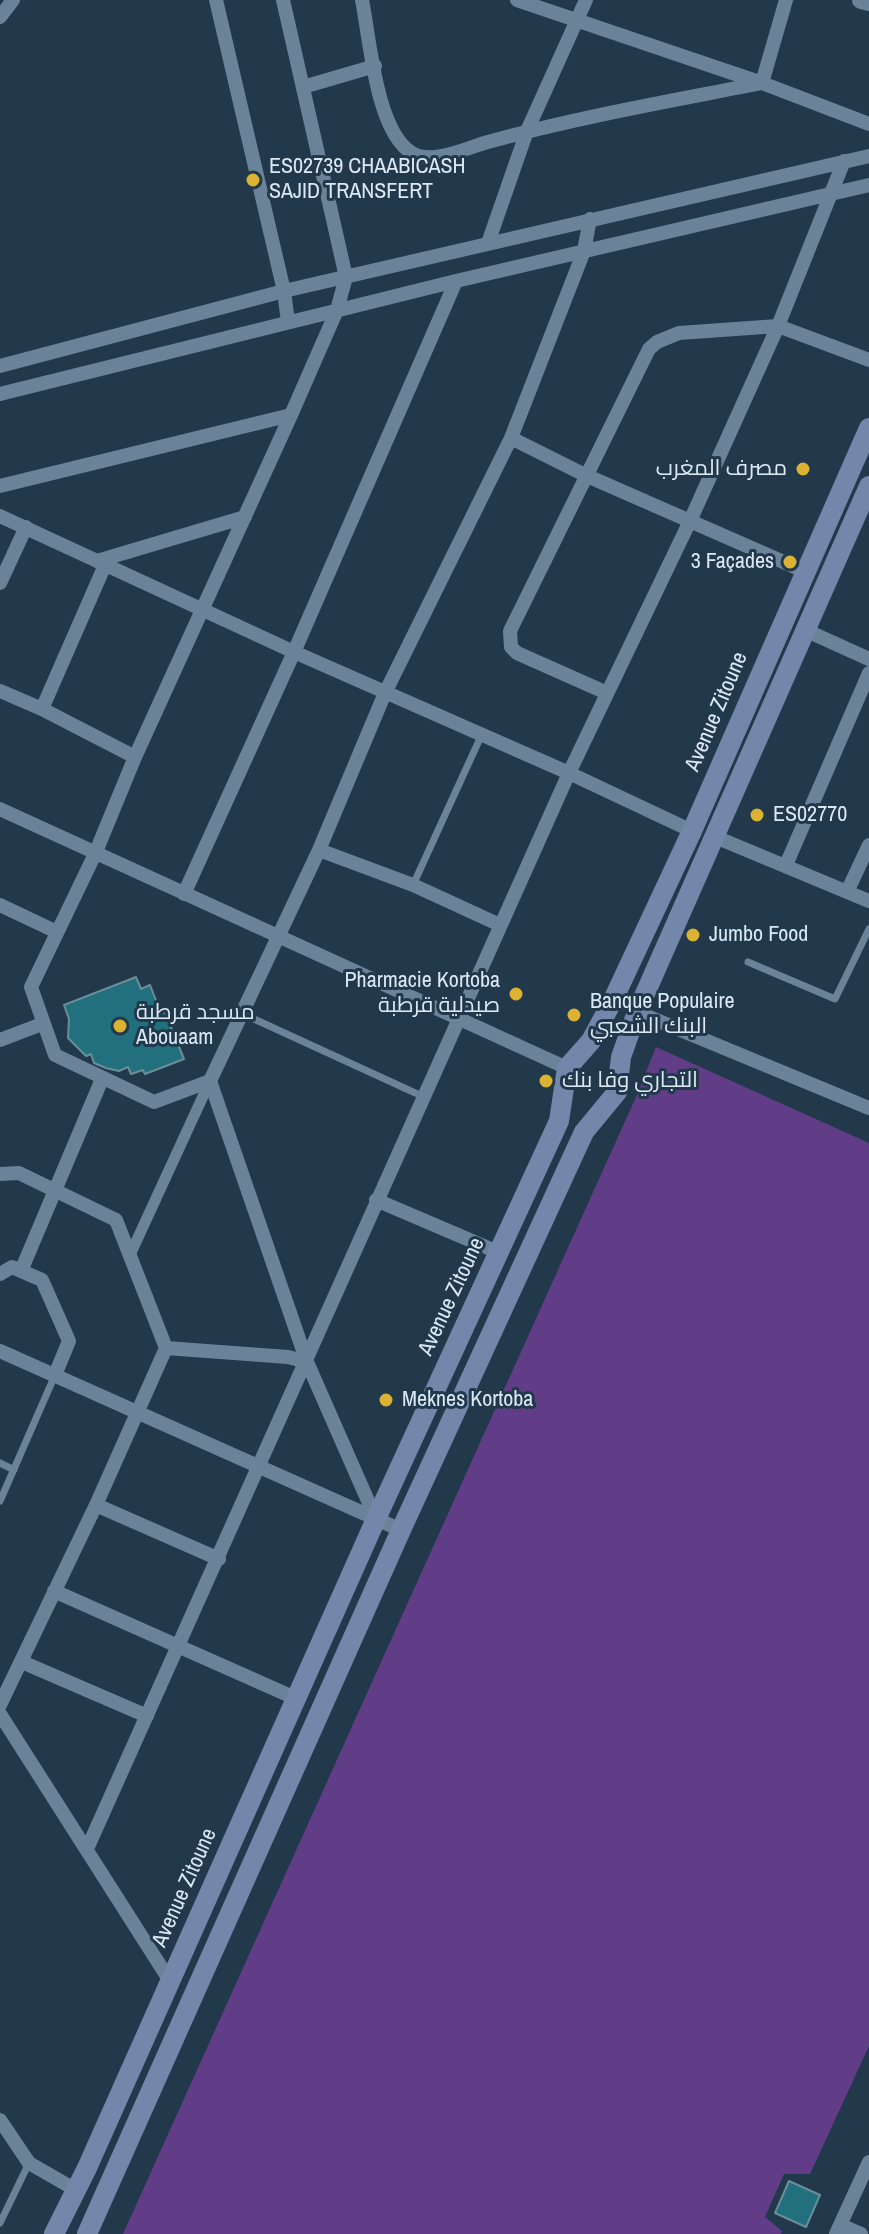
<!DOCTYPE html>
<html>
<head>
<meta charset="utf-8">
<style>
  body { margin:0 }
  canvas { display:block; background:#22384b }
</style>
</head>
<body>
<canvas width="869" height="2234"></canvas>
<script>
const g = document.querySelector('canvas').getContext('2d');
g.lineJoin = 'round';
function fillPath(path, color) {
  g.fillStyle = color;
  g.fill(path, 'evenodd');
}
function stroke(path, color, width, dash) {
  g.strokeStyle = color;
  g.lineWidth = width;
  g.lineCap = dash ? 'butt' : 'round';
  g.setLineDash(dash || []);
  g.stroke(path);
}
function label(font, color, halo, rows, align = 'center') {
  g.font = font + ' "Archivo Narrow",Cairo,sans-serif';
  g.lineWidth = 6;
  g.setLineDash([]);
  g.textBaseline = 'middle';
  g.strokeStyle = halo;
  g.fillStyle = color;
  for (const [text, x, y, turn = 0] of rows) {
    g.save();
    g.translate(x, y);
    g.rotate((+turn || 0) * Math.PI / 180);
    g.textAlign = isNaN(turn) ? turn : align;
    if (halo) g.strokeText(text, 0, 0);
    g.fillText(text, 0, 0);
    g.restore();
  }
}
const green = new Path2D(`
  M 656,1047 L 869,1143 L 869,2046 L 810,2174 L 784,2174 L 765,2217 L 782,2231 L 781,2234 L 123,2234 L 636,1097 Z`);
const building = new Path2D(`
  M 136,977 L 141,989 L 150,985 L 160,1011 L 164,1010 L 184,1059 L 145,1074 L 143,1070 L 131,1074 L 128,1067 L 119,1071 L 106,1068 L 94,1063 L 91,1054 L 86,1056 L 68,1038 L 69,1019 L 64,1005 Z
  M 789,2181 L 820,2195 L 806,2227 L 775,2213 Z`);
const service = new Path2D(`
  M 413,885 L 482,734
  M 748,962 L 835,999 L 869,929
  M 241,1013 L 424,1097
  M 0,1463 L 14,1470
  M 0,1501 L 55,1375
  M 0,2223 L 29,2163`);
const pedestrian = new Path2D(`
  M 130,1255 L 210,1081`);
const minor = new Path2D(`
  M 216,0 L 284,291 L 288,322
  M 362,0 C 370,39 376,132 412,153 C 433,165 466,148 488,142 C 578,117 671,101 762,83 L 786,0
  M 517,0 L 762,83 L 869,124
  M 0,17 L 13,0
  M 303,87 L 375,66
  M 488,243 L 527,131 L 586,0
  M 0,366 L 284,291 L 869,156
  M 0,394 L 456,281 L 869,185
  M 511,438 L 585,475 L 804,571
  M 0,486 L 291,415
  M 0,516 L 294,652 L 569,773 L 692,831
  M 97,561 L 245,517
  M 0,583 L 26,527
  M 805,630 L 869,659
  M 0,691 L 42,709 L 135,757
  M 607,693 L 517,653 L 511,647 L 510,631 L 649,349 L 657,342 L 679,333 L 778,326 L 869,360
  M 42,709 L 105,565
  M 0,809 L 567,1068
  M 713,836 L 869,901
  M 319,850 L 413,885 L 500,925
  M 786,865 L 869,673
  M 847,892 L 869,845
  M 184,894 L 294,652 L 456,281
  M 0,905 L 57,932
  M 637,1012 L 869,1108
  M 0,1040 L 42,1024
  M 210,1081 L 154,1102 L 55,1055 L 31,987 L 95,854 L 135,757 L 291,415 L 337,310 L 346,277 L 283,0
  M 0,1174 L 19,1173 L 116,1220 L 166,1348 L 96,1505 L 0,1705
  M 376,1200 L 500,1253
  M 21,1271 L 102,1079
  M 0,1274 L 12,1267 L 42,1280 L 69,1341 L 55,1375
  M 166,1348 L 288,1357 L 307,1362
  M 0,1351 L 401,1530
  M 96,1505 L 219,1559
  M 376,1519 L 307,1362 L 210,1081 L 319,850 L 385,693 L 511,438 L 584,251 L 590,219
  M 54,1591 L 295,1698
  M 22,1662 L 147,1716
  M 0,1714 L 170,1981
  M 87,1849 L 569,773 L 690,521 L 778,326 L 844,161
  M 0,2120 L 29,2163 L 76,2190
  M 840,2225 L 861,2234
  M 836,2234 L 869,2162`);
const tertiary = new Path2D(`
  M 861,0 L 869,2`);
const secondary = new Path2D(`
  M 54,2234 L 87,2168 L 376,1519 L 559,1121 L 567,1068 L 591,1041 L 613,1000 L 692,831 L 869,428
  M 87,2234 L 401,1530 L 584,1132 L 617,1092 L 621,1057 L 637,1012 L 869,486`);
const markers = [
  [253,180,8,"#dab333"],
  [803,469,8,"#dab333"],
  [790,562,8,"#dab333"],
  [757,815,8,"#dab333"],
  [693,935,8,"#dab333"],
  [516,994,8,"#dab333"],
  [574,1015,8,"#dab333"],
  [120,1026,8,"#dab333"],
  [546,1081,8,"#dab333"],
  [386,1400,8,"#dab333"]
];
const poiNames = [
  ["ES02739 CHAABICASH",269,167],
  ["SAJID TRANSFERT",269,192],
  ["مصرف المغرب",787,469,"right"],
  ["3 Façades",774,562,"right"],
  ["ES02770",773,815],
  ["Jumbo Food",709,935],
  ["Pharmacie Kortoba",500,981,"right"],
  ["صيدلية قرطبة",500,1006,"right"],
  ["Banque Populaire",590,1002],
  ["البنك الشعبي",590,1027],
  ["مسجد قرطبة",136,1013],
  ["Abouaam",136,1038],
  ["التجاري وفا بنك",562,1081],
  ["Meknes Kortoba",402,1400]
];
const streetNames = [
  ["Avenue Zitoune",717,712,-67],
  ["Avenue Zitoune",452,1297,-65],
  ["Avenue Zitoune",185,1888,-66]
];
fillPath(green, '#623d87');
fillPath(building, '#226f7e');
stroke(building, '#698e96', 2);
stroke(service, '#6b8398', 7);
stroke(pedestrian, '#6b8398', 11);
stroke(minor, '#6b8398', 14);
stroke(tertiary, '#6b8398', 18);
stroke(secondary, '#7287a9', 20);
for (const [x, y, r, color] of markers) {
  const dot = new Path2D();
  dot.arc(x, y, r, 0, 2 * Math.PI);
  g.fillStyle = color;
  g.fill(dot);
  stroke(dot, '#22384b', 3);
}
label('22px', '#dbe9f5', '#22384b', poiNames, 'left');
label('22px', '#dbe9f5', '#22384b', streetNames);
</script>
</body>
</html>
